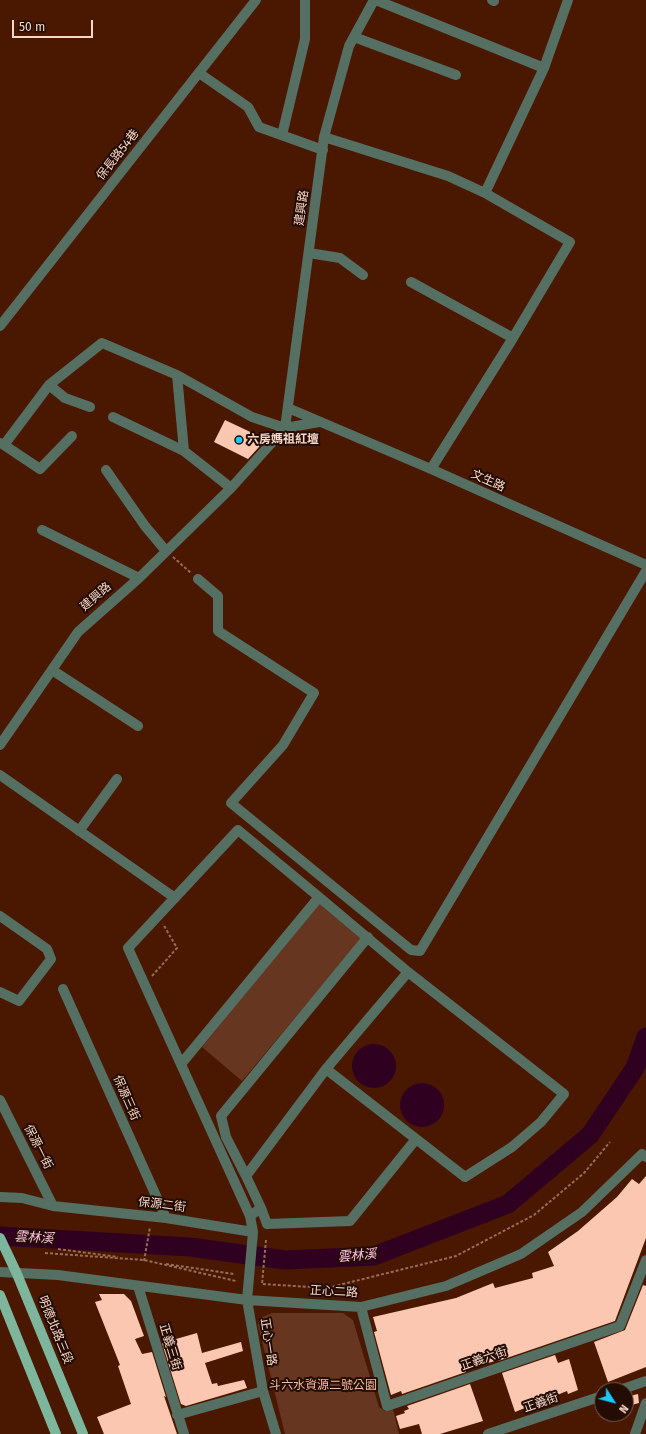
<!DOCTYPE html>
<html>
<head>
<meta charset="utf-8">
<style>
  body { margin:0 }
  #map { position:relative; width:646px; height:1434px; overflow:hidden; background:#4a1800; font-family:"Fira Sans",sans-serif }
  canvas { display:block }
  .north { position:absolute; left:594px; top:1382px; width:40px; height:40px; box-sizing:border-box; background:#220c03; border:1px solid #785d52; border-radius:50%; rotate:126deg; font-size:11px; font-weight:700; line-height:16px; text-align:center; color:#f8d7c8 }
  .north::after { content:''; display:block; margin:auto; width:14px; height:18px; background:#17cafb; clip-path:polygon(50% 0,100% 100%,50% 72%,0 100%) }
  .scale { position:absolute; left:12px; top:20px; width:81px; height:18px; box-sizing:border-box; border:2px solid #f8d7c8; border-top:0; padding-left:5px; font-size:12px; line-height:14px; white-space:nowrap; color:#f8d7c8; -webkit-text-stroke:3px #220c03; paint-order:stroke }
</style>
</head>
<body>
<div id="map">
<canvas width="646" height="1434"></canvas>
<div class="north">N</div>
<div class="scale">50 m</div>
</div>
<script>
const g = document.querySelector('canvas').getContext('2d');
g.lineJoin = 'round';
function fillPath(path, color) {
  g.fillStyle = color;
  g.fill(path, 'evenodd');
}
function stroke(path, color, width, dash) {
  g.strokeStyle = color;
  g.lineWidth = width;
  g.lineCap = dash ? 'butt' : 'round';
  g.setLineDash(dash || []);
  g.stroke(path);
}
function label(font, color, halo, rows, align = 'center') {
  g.font = font + ' "Fira Sans","Noto Sans TC",sans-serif';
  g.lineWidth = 4;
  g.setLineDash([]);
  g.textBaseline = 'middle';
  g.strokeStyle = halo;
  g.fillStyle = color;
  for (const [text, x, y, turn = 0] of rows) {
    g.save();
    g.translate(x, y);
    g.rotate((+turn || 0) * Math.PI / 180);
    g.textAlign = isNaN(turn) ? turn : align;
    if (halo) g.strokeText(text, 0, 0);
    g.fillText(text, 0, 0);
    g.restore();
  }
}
const green = new Path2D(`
  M 320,901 L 362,938 L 242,1081 L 202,1047 Z
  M 272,1313 L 343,1313 L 353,1320 L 379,1407 L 385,1411 L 393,1409 L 399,1434 L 285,1434 L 258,1325 L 260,1318 Z`);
const water = new Path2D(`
  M352 1066a22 22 0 1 1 44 0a22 22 0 1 1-44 0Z
  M400 1105a22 22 0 1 1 44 0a22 22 0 1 1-44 0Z`);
const river = new Path2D(`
  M 0,1236 L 190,1247 L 285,1260 L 374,1256 L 508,1204 L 590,1135 L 635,1068 L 646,1037`);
const building = new Path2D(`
  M 225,420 L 263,438 L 259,447 L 248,459 L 214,442 Z
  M 646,1176 L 646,1238 L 615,1321 L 498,1361 L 498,1360 L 465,1370 L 466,1372 L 402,1394 L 401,1391 L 391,1395 L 374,1332 L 377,1331 L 373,1317 L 456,1298 L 493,1283 L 495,1288 L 533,1278 L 532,1273 L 554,1266 L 548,1252 L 578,1231 L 617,1197 L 632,1179 L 639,1184 Z
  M 643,1285 L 646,1286 L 646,1367 L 608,1382 L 594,1342 L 625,1330 Z
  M 99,1294 L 124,1294 L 131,1301 L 144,1336 L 135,1339 L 142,1354 L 152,1352 L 166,1397 L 164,1396 L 177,1434 L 104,1434 L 97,1417 L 131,1404 L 118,1366 L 120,1365 L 95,1302 L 102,1300 Z
  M 197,1333 L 202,1353 L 241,1342 L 243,1351 L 205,1363 L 212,1384 L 217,1383 L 218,1386 L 244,1380 L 247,1388 L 186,1406 L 181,1404 L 162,1343 Z
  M 555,1355 L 558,1363 L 569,1359 L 578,1390 L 568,1394 L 567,1391 L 515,1412 L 502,1373 Z
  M 470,1384 L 483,1421 L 440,1434 L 422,1434 L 419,1424 L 400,1429 L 396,1416 L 405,1413 L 404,1411 L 409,1409 L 407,1406 Z
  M 638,1394 L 639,1403 L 628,1406 L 626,1397 Z`);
const path = new Path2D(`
  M 173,557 L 191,573
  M 152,976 L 177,948 L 163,924
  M 266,1240 L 262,1284 L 327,1288 L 456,1256 L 534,1215 L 584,1173 L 610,1142
  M 58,1249 L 118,1257
  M 45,1253 L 144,1260 L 236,1281
  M 144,1261 L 150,1227
  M 166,1264 L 234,1274`);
const minor = new Path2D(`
  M 376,0 L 544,68
  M 492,0 L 494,1
  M 354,37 L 456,75
  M 199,73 L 248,107 L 259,127 L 323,150
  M 282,135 L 305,39 L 305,0
  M 324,137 L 448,176 L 485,193
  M 309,253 L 340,258 L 363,275
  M 411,282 L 513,338
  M 0,326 L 256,0
  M 177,375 L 184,451 L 231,488
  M 49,385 L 65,398 L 90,407
  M 288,408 L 431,469 L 646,565
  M 113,417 L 184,451
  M 285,428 L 324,137 L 349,46 L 374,0
  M 0,443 L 4,445 L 49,385 L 102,343 L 177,375 L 252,417 L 285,428 L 319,422
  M 4,445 L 40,469 L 72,436
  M 431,469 L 513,338 L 570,242 L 485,193 L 544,68 L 568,0
  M 106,470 L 145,526 L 166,551
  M 42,530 L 139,578
  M 198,579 L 218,596 L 218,631 L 314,693 L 283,745 L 231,803 L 411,950 L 420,951 L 646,571
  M 52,670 L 138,726
  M 0,745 L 78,632 L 139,578 L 231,488 L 285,428
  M 0,775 L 175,898
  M 79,831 L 117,779
  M 0,916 L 47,949 L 51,959 L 19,1001 L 0,992
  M 63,989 L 166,1218
  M 181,1064 L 319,897 L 238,830 L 128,948 L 250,1216 L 253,1232
  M 326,1069 L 408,972
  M 0,1100 L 53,1206
  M 246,1176 L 326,1069 L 465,1177 L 512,1147 L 541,1122 L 564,1094 L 408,972 L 319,897
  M 0,1197 L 22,1198 L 53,1206 L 166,1218 L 253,1232 L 247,1300 L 263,1391 L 276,1434
  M 261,1208 L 267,1224 L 350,1221 L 416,1139
  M 250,1216 L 261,1208 L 246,1176 L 226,1137 L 221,1116 L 368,937
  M 0,1272 L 58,1275 L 247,1300 L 361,1307 L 446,1286 L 521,1254 L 582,1212 L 642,1154 L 646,1157
  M 138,1286 L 184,1434
  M 361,1307 L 387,1406 L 620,1326 L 646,1260
  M 620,1390 L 646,1381
  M 177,1415 L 263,1391
  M 488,1434 L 602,1396
  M 635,1434 L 646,1403`);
const major = new Path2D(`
  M 0,1238 L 17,1274 L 83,1434
  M 0,1295 L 56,1434`);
const markers = [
  [239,440,4,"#17cafb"]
];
const streetNames = [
  ["保長路54巷",118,155,-52],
  ["建興路",302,208,-82],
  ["文生路",488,481,24],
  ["建興路",96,597,-41],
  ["保源三街",126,1098,66],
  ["保源一街",38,1147,63],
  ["保源二街",162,1205,7],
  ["正心二路",334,1292,3],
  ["明德北路三段",55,1330,68],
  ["正心一路",268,1342,81],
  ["正義三街",170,1347,73],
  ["正義六街",484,1359,-19],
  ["正義街",541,1403,-19]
];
const poiNames = [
  ["六房媽祖紅壇",247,440]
];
const parkNames = [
  ["斗六水資源二號公園",323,1386]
];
const waterNames = [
  ["雲林溪",34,1238,3],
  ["雲林溪",357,1256,-5]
];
fillPath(green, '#663620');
fillPath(water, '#300021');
stroke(river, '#300021', 19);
fillPath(building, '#fbc7b1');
stroke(path, '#976c58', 2, [3, 2]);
stroke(minor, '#557063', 10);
stroke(major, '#7db69c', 10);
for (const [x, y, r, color] of markers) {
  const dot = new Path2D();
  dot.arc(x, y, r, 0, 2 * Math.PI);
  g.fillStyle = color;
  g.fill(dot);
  stroke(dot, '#220c03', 1.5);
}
label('12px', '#f8d7c8', '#220c03', streetNames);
label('bold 12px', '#f8d7c8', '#220c03', poiNames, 'left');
label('12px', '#faba9f', '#220c03', parkNames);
label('italic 13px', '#fec0e3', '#220c03', waterNames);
</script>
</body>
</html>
